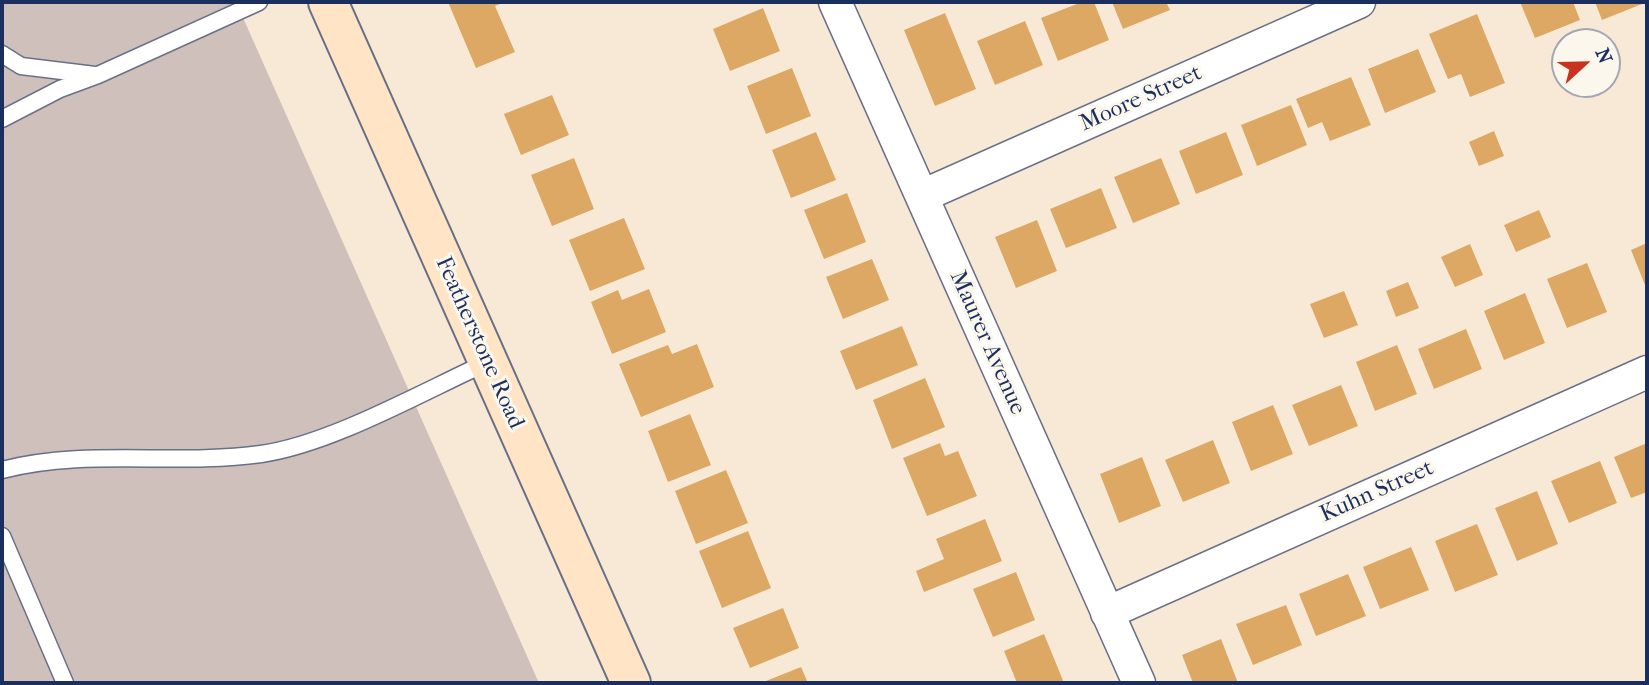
<!DOCTYPE html>
<html>
<head>
<meta charset="utf-8">
<style>
  body { margin:0 }
  #map { position:relative; width:1649px; height:685px; overflow:hidden; background:#f8e9d6; font-family:"IM FELL French Canon",serif }
  canvas { display:block }
  .frame { position:absolute; inset:0; border:4px solid #1b2f5e; pointer-events:none }
  .north { position:absolute; left:1551px; top:28px; width:70px; height:70px; box-sizing:border-box; background:#fbf7ec; border:2px solid #a1a7b3; border-radius:50%; rotate:68deg; font-size:19px; font-weight:700; line-height:28px; text-align:center; color:#1b2f5e }
  .north::after { content:''; display:block; margin:auto; width:24px; height:32px; background:#c8321e; clip-path:polygon(50% 0,100% 100%,50% 72%,0 100%) }
</style>
</head>
<body>
<div id="map">
<canvas width="1649" height="685"></canvas>
<div class="frame"></div>
<div class="north">N</div>
</div>
<script>
const g = document.querySelector('canvas').getContext('2d');
g.lineJoin = 'round';
function fillPath(path, color) {
  g.fillStyle = color;
  g.fill(path, 'evenodd');
}
function stroke(path, color, width, dash) {
  g.strokeStyle = color;
  g.lineWidth = width;
  g.lineCap = dash ? 'butt' : 'round';
  g.setLineDash(dash || []);
  g.stroke(path);
}
function label(font, color, halo, rows, align = 'center') {
  g.font = font + ' "IM FELL French Canon",serif';
  g.lineWidth = 6;
  g.setLineDash([]);
  g.textBaseline = 'middle';
  g.strokeStyle = halo;
  g.fillStyle = color;
  for (const [text, x, y, turn = 0] of rows) {
    g.save();
    g.translate(x, y);
    g.rotate((+turn || 0) * Math.PI / 180);
    g.textAlign = isNaN(turn) ? turn : align;
    if (halo) g.strokeText(text, 0, 0);
    g.fillText(text, 0, 0);
    g.restore();
  }
}
const industrial = new Path2D(`
  M 2,2 L 236,2 L 539,683 L 2,683 Z`);
const building = new Path2D(`
  M 448,2 L 505,2 L 495,6 L 515,52 L 476,68 Z
  M 1082,2 L 1094,2 L 1109,40 L 1058,61 L 1041,18 Z
  M 1112,2 L 1166,2 L 1170,10 L 1123,29 Z
  M 1520,2 L 1573,2 L 1580,20 L 1535,38 Z
  M 1595,2 L 1647,2 L 1602,20 Z
  M 763,8 L 780,51 L 730,71 L 713,29 Z
  M 945,13 L 976,89 L 935,106 L 904,30 Z
  M 1477,14 L 1505,83 L 1470,97 L 1461,74 L 1448,79 L 1429,34 Z
  M 1025,21 L 1043,65 L 995,85 L 977,41 Z
  M 1418,49 L 1436,92 L 1385,113 L 1368,69 Z
  M 792,68 L 811,116 L 766,134 L 747,86 Z
  M 1351,77 L 1371,125 L 1330,141 L 1322,122 L 1308,128 L 1296,99 Z
  M 552,95 L 569,135 L 521,155 L 504,114 Z
  M 1291,105 L 1307,145 L 1257,166 L 1241,125 Z
  M 1494,131 L 1504,156 L 1479,166 L 1469,142 Z
  M 816,132 L 836,180 L 791,198 L 772,150 Z
  M 1226,132 L 1243,175 L 1196,194 L 1179,151 Z
  M 574,158 L 594,209 L 552,226 L 531,175 Z
  M 1161,158 L 1180,204 L 1133,223 L 1114,177 Z
  M 1101,188 L 1117,228 L 1066,248 L 1050,209 Z
  M 847,193 L 866,242 L 824,259 L 804,210 Z
  M 1539,210 L 1551,237 L 1516,252 L 1504,225 Z
  M 624,218 L 645,269 L 590,291 L 569,240 Z
  M 1037,220 L 1057,271 L 1016,288 L 995,237 Z
  M 1647,243 L 1647,290 L 1631,250 Z
  M 1470,244 L 1483,275 L 1455,287 L 1441,257 Z
  M 872,259 L 889,300 L 843,319 L 826,277 Z
  M 1587,263 L 1607,312 L 1567,328 L 1547,279 Z
  M 1408,282 L 1419,308 L 1396,317 L 1386,291 Z
  M 649,289 L 666,332 L 612,354 L 591,302 L 618,290 L 622,300 Z
  M 1344,291 L 1358,325 L 1324,338 L 1310,304 Z
  M 1525,293 L 1545,343 L 1504,360 L 1484,311 Z
  M 902,326 L 918,365 L 856,390 L 840,351 Z
  M 1466,329 L 1482,369 L 1434,389 L 1418,349 Z
  M 697,344 L 714,387 L 641,417 L 619,364 L 668,345 L 672,354 Z
  M 1397,345 L 1417,394 L 1375,411 L 1356,362 Z
  M 925,378 L 945,427 L 892,449 L 873,400 Z
  M 1341,385 L 1358,426 L 1309,446 L 1292,405 Z
  M 1273,405 L 1293,454 L 1251,471 L 1232,422 Z
  M 690,414 L 711,465 L 668,482 L 648,431 Z
  M 1213,440 L 1230,483 L 1183,502 L 1165,460 Z
  M 940,443 L 945,456 L 958,451 L 977,496 L 927,516 L 903,458 Z
  M 1647,443 L 1647,492 L 1631,498 L 1614,457 Z
  M 1142,457 L 1161,506 L 1119,523 L 1100,474 Z
  M 1600,461 L 1617,503 L 1569,523 L 1551,481 Z
  M 726,470 L 748,523 L 696,544 L 675,491 Z
  M 1537,491 L 1558,544 L 1517,561 L 1495,508 Z
  M 985,519 L 1002,561 L 924,592 L 916,571 L 944,559 L 936,539 Z
  M 1477,524 L 1498,575 L 1455,592 L 1435,541 Z
  M 748,531 L 771,588 L 722,608 L 699,551 Z
  M 1411,547 L 1429,590 L 1380,609 L 1363,567 Z
  M 1016,572 L 1035,620 L 993,637 L 973,589 Z
  M 1348,574 L 1366,616 L 1316,636 L 1299,594 Z
  M 1286,605 L 1302,645 L 1253,665 L 1236,624 Z
  M 783,608 L 799,648 L 750,668 L 733,628 Z
  M 1044,634 L 1064,683 L 1017,683 L 1004,651 Z
  M 1221,639 L 1238,683 L 1193,683 L 1182,655 Z
  M 801,667 L 808,683 L 761,683 Z`);
const lane = new Path2D(`
  M 2,54 L 21,66 L 95,75
  M 2,119 L 60,89 L 98,75 L 259,2
  M 2,470 C 87,448 175,466 261,454 C 331,444 422,392 488,362
  M 2,536 L 65,683`);
const street = new Path2D(`
  M 835,2 L 1139,683
  M 922,196 L 1359,2
  M 1107,613 L 1647,372`);
const secondary = new Path2D(`
  M 328,2 L 631,683`);
const streetNames = [
  ["Moore Street",1141,99,-24],
  ["Featherstone Road",479,343,66],
  ["Maurer Avenue",987,343,66],
  ["Kuhn Street",1377,492,-24]
];
fillPath(industrial, '#d0c0bc');
fillPath(building, '#dca863');
stroke(lane, '#687088', 19);
stroke(street, '#687088', 35);
stroke(secondary, '#687088', 42);
stroke(lane, '#fff', 16);
stroke(street, '#fff', 32);
stroke(secondary, '#ffe4c6', 38);
label('23px', '#1b2f5e', '#fbf7ec', streetNames);
</script>
</body>
</html>
